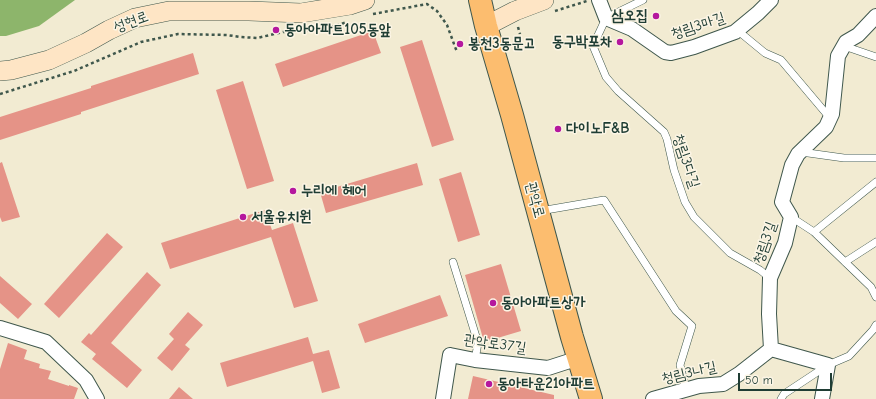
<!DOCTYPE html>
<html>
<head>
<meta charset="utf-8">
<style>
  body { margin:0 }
  #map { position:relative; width:876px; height:399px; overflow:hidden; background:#f2ebd2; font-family:"Comic Neue",sans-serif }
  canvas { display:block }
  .scale { position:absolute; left:738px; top:373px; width:94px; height:18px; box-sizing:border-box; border:2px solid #1f3d34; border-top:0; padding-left:5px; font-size:12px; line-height:14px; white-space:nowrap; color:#1f3d34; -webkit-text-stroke:3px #fcf5e5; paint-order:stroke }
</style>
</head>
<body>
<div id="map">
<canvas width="876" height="399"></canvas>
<div class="scale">50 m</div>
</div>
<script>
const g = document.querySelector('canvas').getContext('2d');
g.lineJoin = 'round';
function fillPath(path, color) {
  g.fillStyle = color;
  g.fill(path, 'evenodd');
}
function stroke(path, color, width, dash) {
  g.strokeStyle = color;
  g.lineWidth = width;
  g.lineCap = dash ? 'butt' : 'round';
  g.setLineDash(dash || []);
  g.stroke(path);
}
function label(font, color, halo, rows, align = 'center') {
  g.font = font + ' "Comic Neue","Poor Story",sans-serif';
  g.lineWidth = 3;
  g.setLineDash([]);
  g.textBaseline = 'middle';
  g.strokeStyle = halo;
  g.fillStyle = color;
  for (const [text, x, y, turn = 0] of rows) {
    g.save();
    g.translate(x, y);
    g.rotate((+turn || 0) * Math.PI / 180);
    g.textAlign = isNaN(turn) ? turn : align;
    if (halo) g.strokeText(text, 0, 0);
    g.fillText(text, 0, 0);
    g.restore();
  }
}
const forest = new Path2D(`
  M 0,0 L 75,0 L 39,26 L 6,36 L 0,36 Z`);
const building = new Path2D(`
  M 373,31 L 381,53 L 283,87 L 275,64 Z
  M 422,40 L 454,140 L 432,147 L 400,47 Z
  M 193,53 L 199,74 L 81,112 L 81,114 L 0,140 L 0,117 L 91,88 L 91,86 Z
  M 243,81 L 274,181 L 247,189 L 216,90 Z
  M 2,162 L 20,217 L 2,222 L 0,217 L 0,163 Z
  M 417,163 L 423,185 L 326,213 L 320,192 Z
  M 461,172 L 480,235 L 458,242 L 439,179 Z
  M 265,210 L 272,230 L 293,223 L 318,301 L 294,308 L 271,237 L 170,269 L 161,243 Z
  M 107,233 L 123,247 L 59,318 L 44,304 Z
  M 501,264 L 521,331 L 484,342 L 465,275 Z
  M 147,272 L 161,285 L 111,343 L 142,370 L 127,388 L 92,359 L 96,354 L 81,342 L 89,333 L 91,335 Z
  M 0,276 L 32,304 L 18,319 L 0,303 Z
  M 440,295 L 448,316 L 365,343 L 358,324 Z
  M 188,312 L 203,325 L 185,345 L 190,349 L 172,371 L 157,358 L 174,339 L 169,334 Z
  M 308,337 L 313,354 L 329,350 L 340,388 L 322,393 L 313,361 L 227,387 L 220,363 Z
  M 8,343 L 27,350 L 24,359 L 40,364 L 39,368 L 51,371 L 48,379 L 69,386 L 69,385 L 78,388 L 74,399 L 0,399 L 0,369 Z
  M 473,376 L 554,395 L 554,399 L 468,399 Z
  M 179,387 L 193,399 L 169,399 Z`);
const path = new Path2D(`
  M 555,11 L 587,1
  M 373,14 L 427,4 L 437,11 L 447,25 L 457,52
  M 518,27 L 520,34
  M 0,94 L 74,71 L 141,42 L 178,34 L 227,35 L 240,37 L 257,38 L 283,32 L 329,28 L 347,22`);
const lane = new Path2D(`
  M 643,0 L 606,18 L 593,46 L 606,77 L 618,91 L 664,132 L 667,139 L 674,170 L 685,202 L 694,217 L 730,253 L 760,270 L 770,278
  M 737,30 L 765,53 L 781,60 L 830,118
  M 844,46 L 876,57
  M 801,152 L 844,158 L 876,158
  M 540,211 L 604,200 L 676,311 L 692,326 L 680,365 L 686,390
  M 791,217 L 814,232 L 871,287 L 876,297
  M 814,232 L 876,182
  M 453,262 L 478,343 L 475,360
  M 845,262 L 876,242
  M 781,399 L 784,394 L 828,365 L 849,356 L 873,330 L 876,325`);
const street = new Path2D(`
  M 599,0 L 606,18 L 632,29 L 665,52 L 671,53 L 694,47 L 735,32 L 758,13 L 771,0
  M 0,328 L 46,342 L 86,380 L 97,399
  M 771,349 L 769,314 L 770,278 L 785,243 L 791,217 L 782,202 L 792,165 L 798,154 L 826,127 L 832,114 L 838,56 L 846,42 L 858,35 L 876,16
  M 771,349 L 828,365 L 822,399
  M 443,399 L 450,355 L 475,360 L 548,368 L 579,358
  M 653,399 L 699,386 L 723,384 L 739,374 L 771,349`);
const secondary = new Path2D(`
  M 486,26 L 515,11 L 544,0
  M 0,71 L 11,70 L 49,60 L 86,43 L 109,30 L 135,18 L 169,11 L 249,11 L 301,13 L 350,5 L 365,0`);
const primary = new Path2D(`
  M 480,0 L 486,26 L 512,115 L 572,337 L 591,399`);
const markers = [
  [656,16,4,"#b5179e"],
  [276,30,4,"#b5179e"],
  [620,42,4,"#b5179e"],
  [460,44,4,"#b5179e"],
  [558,129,4,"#b5179e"],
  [293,191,4,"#b5179e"],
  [243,217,4,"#b5179e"],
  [493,303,4,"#b5179e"],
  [489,384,4,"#b5179e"]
];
const poiNames = [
  ["삼오집",648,16,"right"],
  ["동아아파트105동앞",284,30],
  ["동구박포차",612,42,"right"],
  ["봉천3동문고",468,44],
  ["다이노F&B",566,129],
  ["누리에 헤어",301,191],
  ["서울유치원",251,217],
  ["동아아파트상가",501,303],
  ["동아타운21아파트",497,384]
];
const streetNames = [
  ["성현로",131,22,-20],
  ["청림3마길",698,26,-18],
  ["청림3다길",686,161,72],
  ["관악로",535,200,75],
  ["청림3길",765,243,-71],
  ["관악로37길",495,344,8],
  ["청림3나길",689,373,-13]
];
fillPath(forest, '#8db56b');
fillPath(building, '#e59387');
stroke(lane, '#3f574c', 8);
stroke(street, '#3f574c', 16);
stroke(secondary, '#3f574c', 20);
stroke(primary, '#3f574c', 24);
stroke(path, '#3f574c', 2.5, [3, 3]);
stroke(lane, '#fff', 7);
stroke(street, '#fff', 14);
stroke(secondary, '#fee5c5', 19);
stroke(primary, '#fcbd6f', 22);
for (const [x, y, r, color] of markers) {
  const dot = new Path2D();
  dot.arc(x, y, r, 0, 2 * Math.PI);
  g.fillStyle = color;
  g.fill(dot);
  stroke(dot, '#fcf5e5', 1.5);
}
label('bold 15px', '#1f3d34', '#fcf5e5', poiNames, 'left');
label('15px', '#1f3d34', '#fcf5e5', streetNames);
</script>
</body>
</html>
